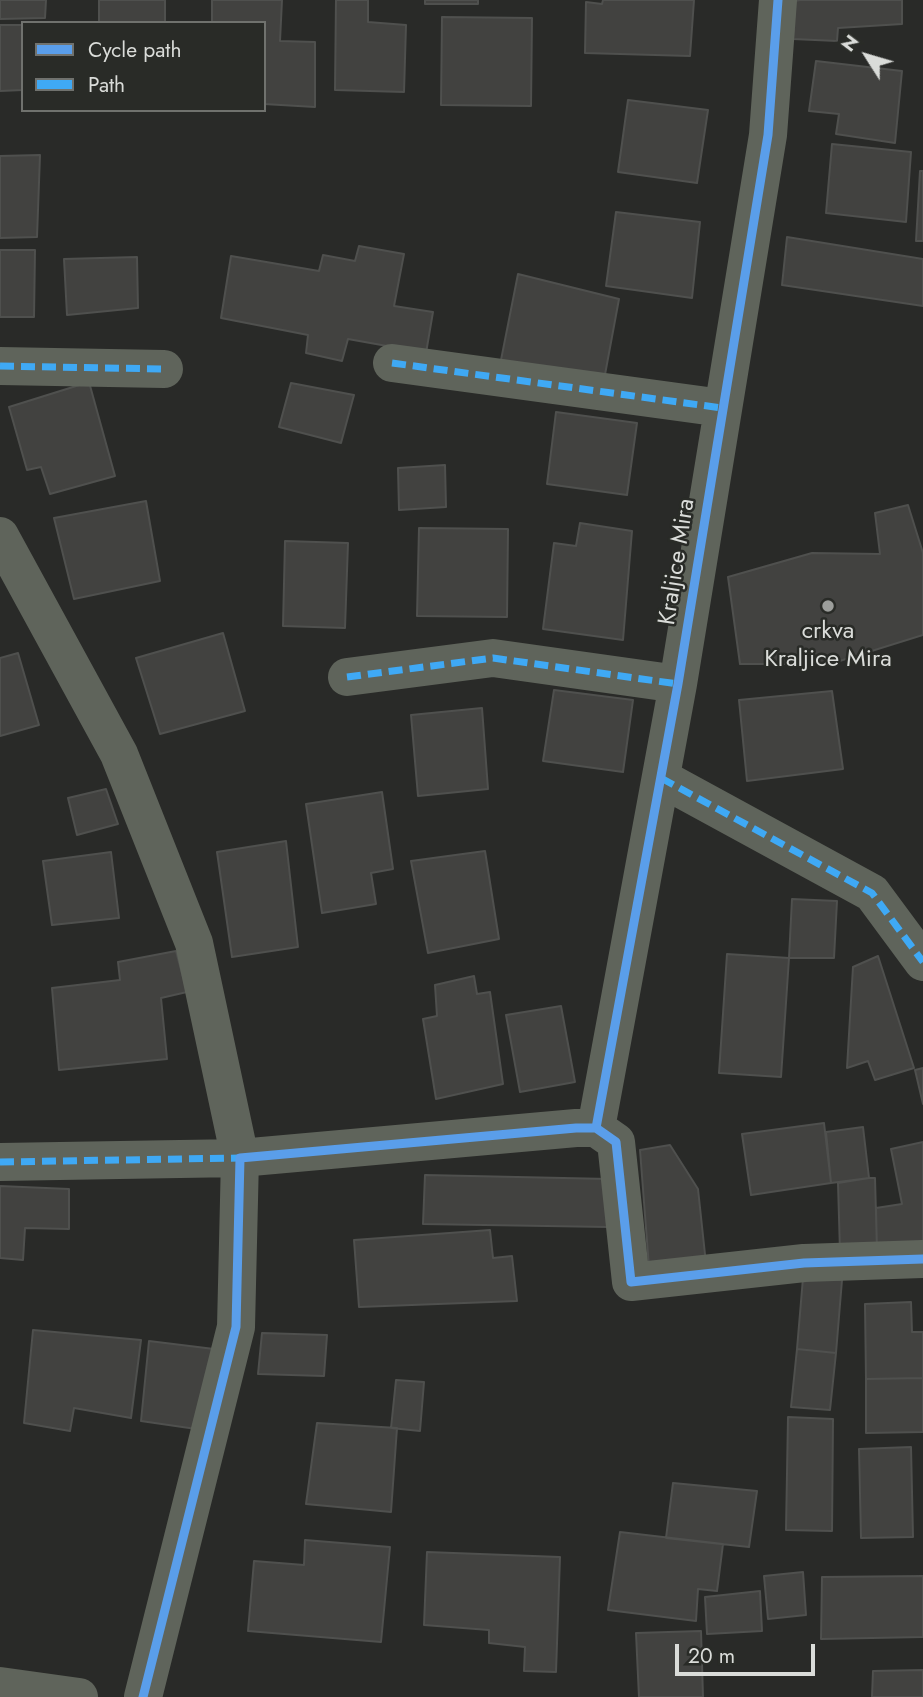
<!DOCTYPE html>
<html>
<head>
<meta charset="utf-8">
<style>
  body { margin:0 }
  #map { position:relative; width:923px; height:1697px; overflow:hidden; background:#292a28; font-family:Jost,sans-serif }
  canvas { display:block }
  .legend { position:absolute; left:21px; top:21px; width:245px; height:91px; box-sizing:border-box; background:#292b27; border:2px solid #70726e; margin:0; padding:9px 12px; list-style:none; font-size:21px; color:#dadcd9 }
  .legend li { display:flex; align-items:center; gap:14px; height:35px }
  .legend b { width:35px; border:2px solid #70726e }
  .north { position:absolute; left:832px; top:21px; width:70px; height:70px; -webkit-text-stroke:5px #292b27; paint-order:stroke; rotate:307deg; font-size:19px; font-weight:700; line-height:28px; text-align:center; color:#dadcd9 }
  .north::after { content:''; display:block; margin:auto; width:24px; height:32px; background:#dadcd9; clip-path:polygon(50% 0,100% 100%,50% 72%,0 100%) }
  .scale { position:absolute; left:675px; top:1644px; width:140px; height:32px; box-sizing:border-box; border:4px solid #dadcd9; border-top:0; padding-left:9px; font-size:21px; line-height:24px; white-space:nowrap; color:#dadcd9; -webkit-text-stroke:5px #292b27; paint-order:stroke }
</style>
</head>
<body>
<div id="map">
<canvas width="923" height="1697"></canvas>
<ul class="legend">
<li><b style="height:9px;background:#5a9eea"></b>Cycle path</li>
<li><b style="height:9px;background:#3fa9f5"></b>Path</li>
</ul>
<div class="north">N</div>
<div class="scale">20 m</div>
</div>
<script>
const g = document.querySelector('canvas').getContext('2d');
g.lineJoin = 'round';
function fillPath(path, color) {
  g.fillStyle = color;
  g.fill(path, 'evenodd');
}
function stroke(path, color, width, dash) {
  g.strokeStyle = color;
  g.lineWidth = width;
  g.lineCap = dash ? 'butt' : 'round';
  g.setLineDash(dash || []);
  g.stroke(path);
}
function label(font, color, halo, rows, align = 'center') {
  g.font = font + ' Jost,sans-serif';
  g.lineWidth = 5;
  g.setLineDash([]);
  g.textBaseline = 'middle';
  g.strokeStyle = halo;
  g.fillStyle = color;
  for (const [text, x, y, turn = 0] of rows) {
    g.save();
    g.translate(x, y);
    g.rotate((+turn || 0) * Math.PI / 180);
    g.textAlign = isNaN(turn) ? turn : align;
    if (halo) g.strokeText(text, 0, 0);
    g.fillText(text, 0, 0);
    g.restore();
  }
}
const building = new Path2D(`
  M 0,0 L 46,0 L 45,18 L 0,19 Z
  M 99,0 L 165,0 L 165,23 L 99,23 Z
  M 212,0 L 282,0 L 280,41 L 315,42 L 315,107 L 264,104 L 264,23 L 212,23 Z
  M 336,0 L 368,0 L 368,22 L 406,25 L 404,92 L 335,90 Z
  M 425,0 L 478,0 L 478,4 L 425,4 Z
  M 603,0 L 694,0 L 690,56 L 585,53 L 586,2 L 602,4 Z
  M 800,0 L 902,0 L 902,24 L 838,28 L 837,41 L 793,39 L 795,1 Z
  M 442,17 L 532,18 L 531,106 L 441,105 Z
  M 0,25 L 23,25 L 23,90 L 0,91 Z
  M 816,61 L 902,71 L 895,143 L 836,134 L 839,114 L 809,111 Z
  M 628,100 L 708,110 L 697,183 L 618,172 Z
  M 832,144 L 911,152 L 906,222 L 826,213 Z
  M 40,155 L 37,237 L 0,238 L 0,156 Z
  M 920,171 L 923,171 L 923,241 L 916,241 Z
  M 616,212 L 700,222 L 692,298 L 606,286 Z
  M 787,237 L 923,259 L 923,306 L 782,285 Z
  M 359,246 L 404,254 L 394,306 L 433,312 L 426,353 L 348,339 L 342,361 L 306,353 L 308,335 L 221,318 L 231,256 L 319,271 L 323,255 L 355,261 Z
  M 0,250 L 35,250 L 34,317 L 0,317 Z
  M 137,257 L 138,308 L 67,315 L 64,259 Z
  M 518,274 L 619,299 L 604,380 L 501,360 Z
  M 89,382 L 115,476 L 50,494 L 41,467 L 27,470 L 9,407 Z
  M 291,383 L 354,395 L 341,443 L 279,427 Z
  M 556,412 L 637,423 L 627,495 L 547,484 Z
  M 445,465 L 446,507 L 399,510 L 398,468 Z
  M 146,501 L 160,581 L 74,599 L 54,518 Z
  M 908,505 L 923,553 L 923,635 L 830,664 L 740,664 L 728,577 L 812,553 L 880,554 L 875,513 Z
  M 580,523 L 632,531 L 623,640 L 543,629 L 554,543 L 576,546 Z
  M 419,528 L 508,529 L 507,617 L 417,616 Z
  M 285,541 L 348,543 L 345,628 L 283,626 Z
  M 223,633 L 245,711 L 160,734 L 136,658 Z
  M 18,653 L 39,725 L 0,736 L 0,658 Z
  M 554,690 L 633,700 L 623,772 L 543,761 Z
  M 832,691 L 843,769 L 747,781 L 739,700 Z
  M 482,708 L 488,789 L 418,796 L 411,715 Z
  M 106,789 L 118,824 L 77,835 L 68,798 Z
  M 382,792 L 393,869 L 371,873 L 376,904 L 322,913 L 306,804 Z
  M 286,841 L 298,947 L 232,957 L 217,852 Z
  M 485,851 L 499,939 L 428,953 L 411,861 Z
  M 111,852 L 119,918 L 52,925 L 43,861 Z
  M 792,899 L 837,901 L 834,958 L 789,958 Z
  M 176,951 L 187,992 L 161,998 L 167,1059 L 59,1070 L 52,988 L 120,980 L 118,962 Z
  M 727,954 L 789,958 L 781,1077 L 719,1073 Z
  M 878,956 L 914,1068 L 875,1080 L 868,1061 L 847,1068 L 853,967 Z
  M 474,976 L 477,994 L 490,992 L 503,1084 L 436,1099 L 423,1019 L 437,1016 L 435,985 Z
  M 561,1006 L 575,1082 L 520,1092 L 506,1015 Z
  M 923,1068 L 923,1104 L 915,1070 Z
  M 824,1123 L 831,1183 L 751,1195 L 742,1134 Z
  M 863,1127 L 869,1178 L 831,1183 L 826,1132 Z
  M 923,1142 L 923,1246 L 877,1251 L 876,1208 L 902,1204 L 891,1149 Z
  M 670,1145 L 698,1189 L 707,1273 L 650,1280 L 640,1150 Z
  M 425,1175 L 609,1179 L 608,1227 L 423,1224 Z
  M 869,1178 L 875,1178 L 877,1251 L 840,1252 L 838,1183 Z
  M 0,1186 L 69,1189 L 69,1229 L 25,1228 L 23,1260 L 0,1258 Z
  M 490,1230 L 493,1258 L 512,1256 L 517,1301 L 359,1307 L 354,1240 Z
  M 803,1278 L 842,1280 L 836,1353 L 797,1349 Z
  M 911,1302 L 912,1332 L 923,1332 L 923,1378 L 866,1379 L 865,1304 Z
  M 33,1330 L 141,1340 L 131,1418 L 74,1408 L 70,1431 L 24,1423 Z
  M 262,1333 L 327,1335 L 324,1376 L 258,1374 Z
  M 149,1341 L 214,1349 L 203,1430 L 141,1421 Z
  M 797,1349 L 836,1353 L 830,1410 L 791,1407 Z
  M 923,1378 L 923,1432 L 866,1433 L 866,1379 Z
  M 396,1380 L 424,1382 L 420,1431 L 391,1428 Z
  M 788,1417 L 833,1419 L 832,1531 L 786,1530 Z
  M 317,1423 L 397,1428 L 391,1512 L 306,1504 Z
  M 911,1447 L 913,1537 L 861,1538 L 859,1449 Z
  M 673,1483 L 757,1491 L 749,1547 L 666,1538 Z
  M 620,1532 L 723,1544 L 717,1591 L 698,1589 L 696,1621 L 608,1610 Z
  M 305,1540 L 390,1547 L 381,1642 L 248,1631 L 254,1561 L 304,1565 Z
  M 427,1552 L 560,1557 L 556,1672 L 524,1671 L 525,1647 L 489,1643 L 489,1630 L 424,1625 Z
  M 803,1572 L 806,1615 L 768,1619 L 764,1576 Z
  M 923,1576 L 923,1637 L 821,1639 L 822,1577 Z
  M 760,1591 L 762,1631 L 707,1634 L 705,1597 Z
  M 701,1631 L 703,1697 L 639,1697 L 636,1633 Z
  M 923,1670 L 923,1697 L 872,1697 L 873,1671 Z`);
const minor = new Path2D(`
  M 392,363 L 722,408
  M 0,366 L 164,369
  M 0,536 L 119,754 L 194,943 L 240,1158 L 0,1162
  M 347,677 L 493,658 L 678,684
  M 661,778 L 872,893 L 923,962
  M 596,1128 L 678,684 L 768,135 L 778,0
  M 0,1686 L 79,1697
  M 143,1697 L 236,1327 L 240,1158 L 576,1128 L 596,1128 L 616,1142 L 631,1282 L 804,1263 L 923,1259`);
const quiet = new Path2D(`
  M 392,363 L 722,408
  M 0,366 L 164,369
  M 347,677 L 493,658 L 678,684
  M 661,778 L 872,893 L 923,962
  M 0,1162 L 240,1158`);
const cycleway = new Path2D(`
  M 596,1128 L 678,684 L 768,135 L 778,0
  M 143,1697 L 236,1327 L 240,1158 L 576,1128 L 596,1128 L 616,1142 L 631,1282 L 804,1263 L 923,1259`);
const markers = [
  [828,606,7,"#9c9e9b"]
];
const streetNames = [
  ["Kraljice Mira",678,562,-81]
];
const poiNames = [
  ["crkva",828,632],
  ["Kraljice Mira",828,660]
];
fillPath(building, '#424240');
stroke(building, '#4f504e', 2);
stroke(minor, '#5f645b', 38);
stroke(quiet, '#3fa9f5', 7, [14, 7]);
stroke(cycleway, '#5a9eea', 9);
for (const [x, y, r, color] of markers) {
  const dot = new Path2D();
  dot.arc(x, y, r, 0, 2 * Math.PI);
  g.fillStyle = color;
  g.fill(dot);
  stroke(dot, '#292b27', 2.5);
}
label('24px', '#dadcd9', '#292b27', streetNames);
label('24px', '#dadcd9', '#292b27', poiNames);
</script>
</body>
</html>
